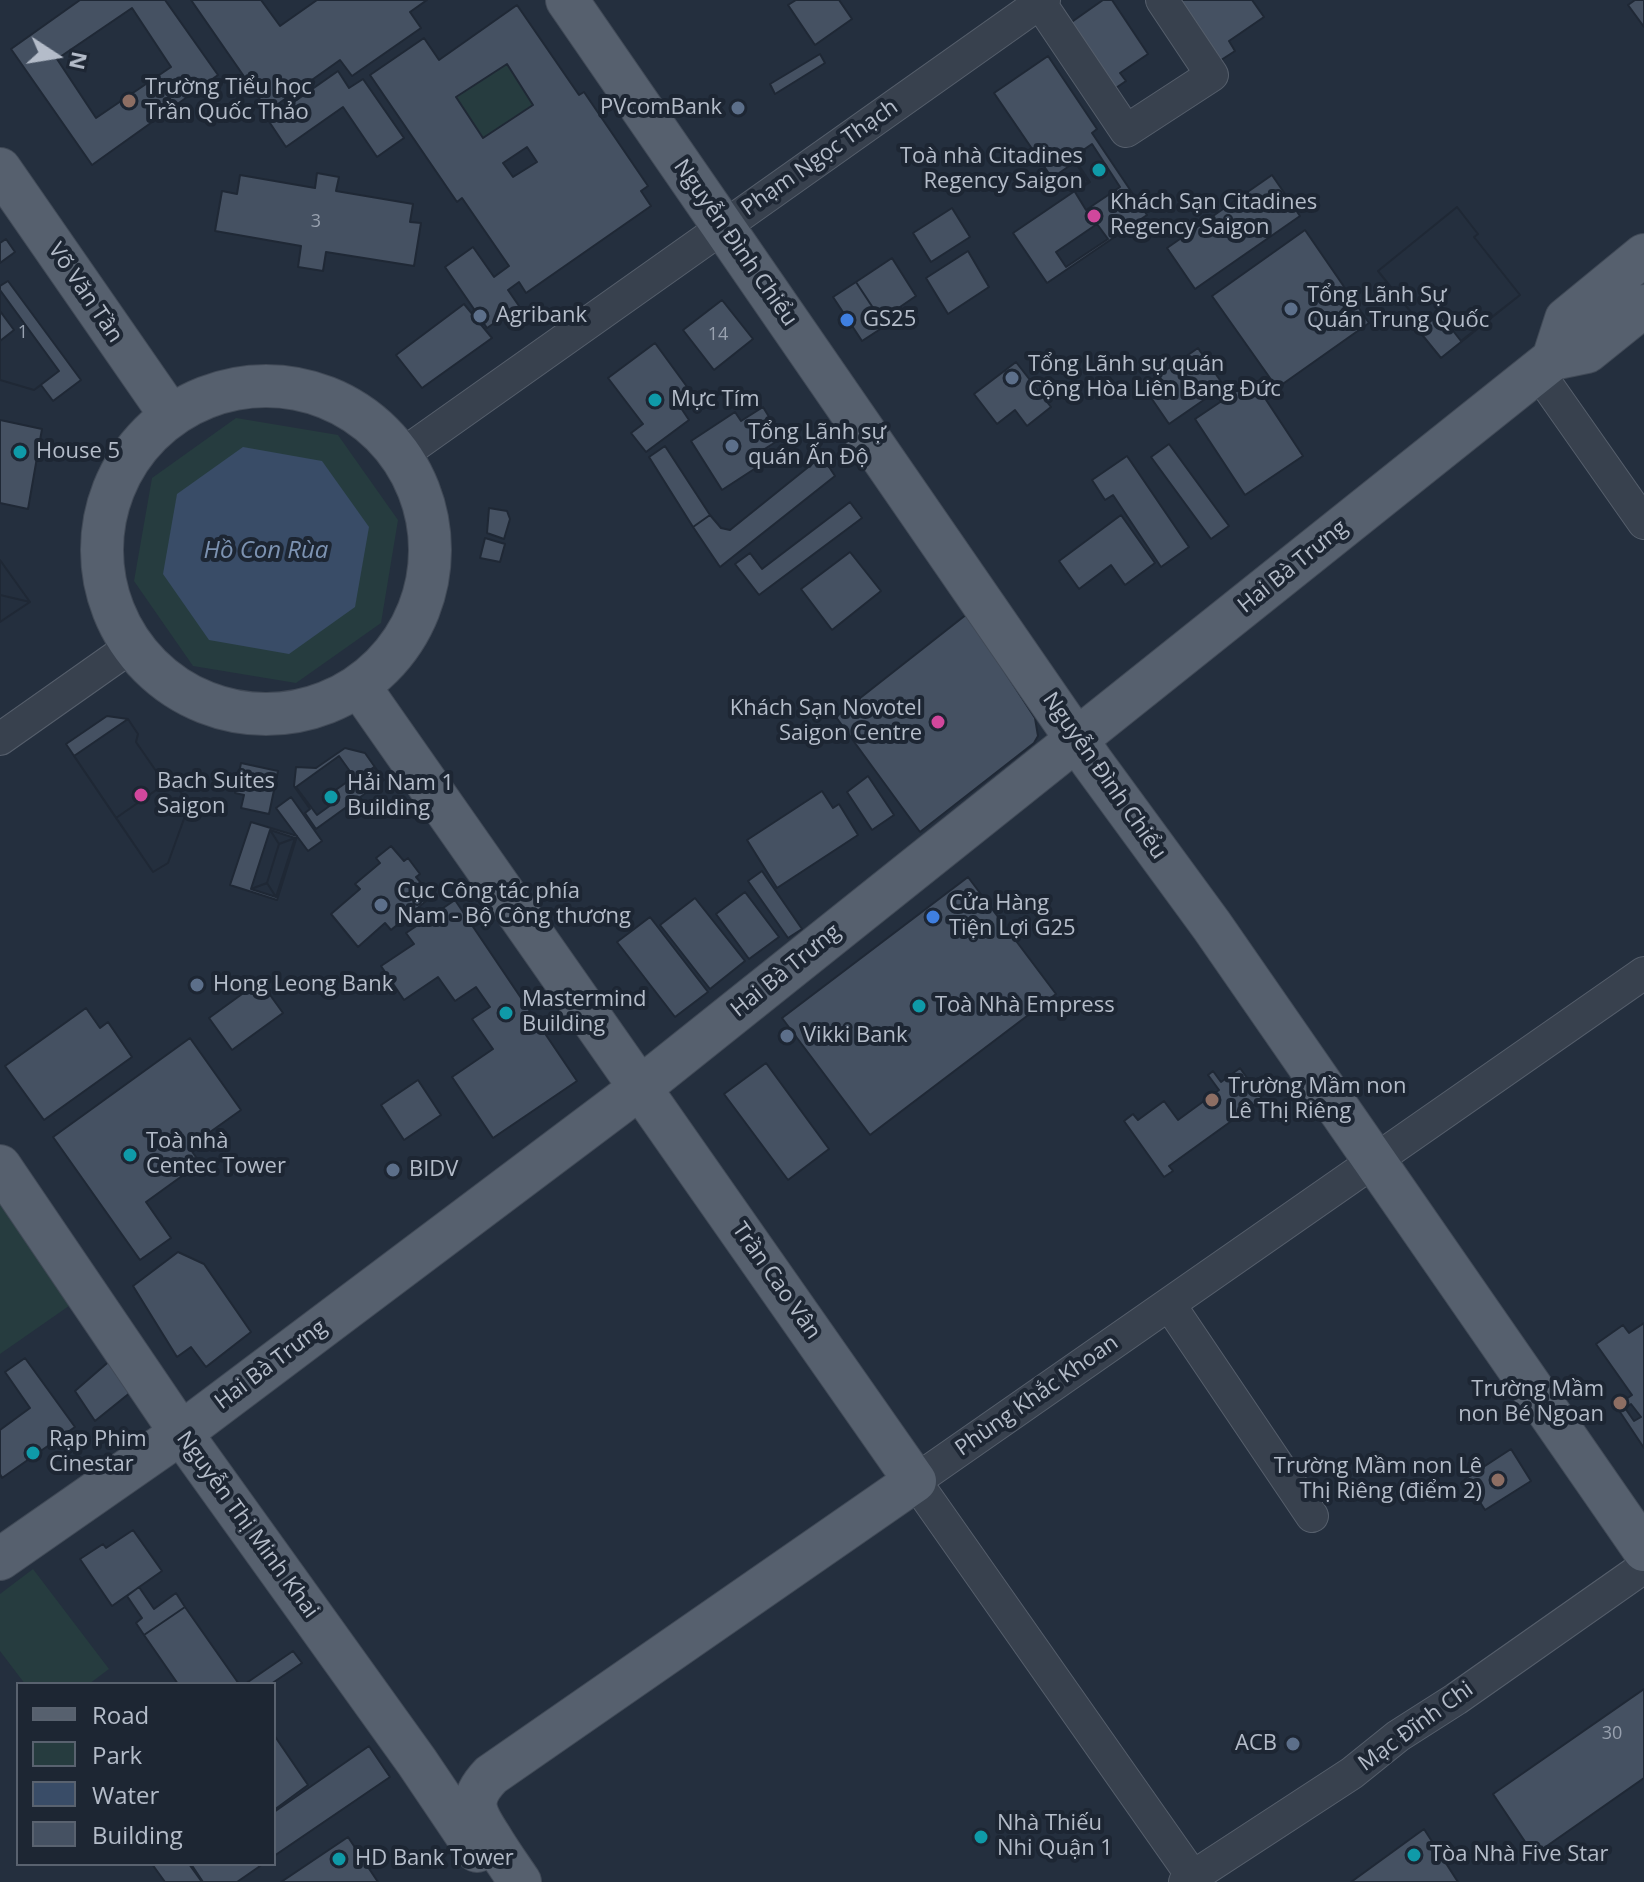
<!DOCTYPE html>
<html>
<head>
<meta charset="utf-8">
<style>
  body { margin:0 }
  #map { position:relative; width:1644px; height:1882px; overflow:hidden; background:#242f3e; font-family:"Open Sans",sans-serif }
  canvas { display:block }
  .legend { position:absolute; left:16px; top:1682px; width:260px; height:184px; box-sizing:border-box; background:#1d2633; border:2px solid #59626f; margin:0; padding:10px 14px; list-style:none; font-size:24px; color:#b4bcc9 }
  .legend li { display:flex; align-items:center; gap:16px; height:40px }
  .legend b { width:40px; border:2px solid #59626f }
  .north { position:absolute; left:16px; top:16px; width:80px; height:80px; -webkit-text-stroke:6px #1d2633; paint-order:stroke; rotate:102deg; font-size:22px; font-weight:700; line-height:32px; text-align:center; color:#b4bcc9 }
  .north::after { content:''; display:block; margin:auto; width:28px; height:36px; background:#b4bcc9; clip-path:polygon(50% 0,100% 100%,50% 72%,0 100%) }
</style>
</head>
<body>
<div id="map">
<canvas width="1644" height="1882"></canvas>
<ul class="legend">
<li><b style="height:10px;background:#56606e"></b>Road</li>
<li><b style="height:22px;background:#263c3f"></b>Park</li>
<li><b style="height:22px;background:#394c67"></b>Water</li>
<li><b style="height:22px;background:#455162"></b>Building</li>
</ul>
<div class="north">N</div>
</div>
<script>
const g = document.querySelector('canvas').getContext('2d');
g.lineJoin = 'round';
function fillPath(path, color) {
  g.fillStyle = color;
  g.fill(path, 'evenodd');
}
function stroke(path, color, width, dash) {
  g.strokeStyle = color;
  g.lineWidth = width;
  g.lineCap = dash ? 'butt' : 'round';
  g.setLineDash(dash || []);
  g.stroke(path);
}
function label(font, color, halo, rows, align = 'center') {
  g.font = font + ' "Open Sans",sans-serif';
  g.lineWidth = 8;
  g.setLineDash([]);
  g.textBaseline = 'middle';
  g.strokeStyle = halo;
  g.fillStyle = color;
  for (const [text, x, y, turn = 0] of rows) {
    g.save();
    g.translate(x, y);
    g.rotate((+turn || 0) * Math.PI / 180);
    g.textAlign = isNaN(turn) ? turn : align;
    if (halo) g.strokeText(text, 0, 0);
    g.fillText(text, 0, 0);
    g.restore();
  }
}
const green = new Path2D(`
  M 507,64 L 533,105 L 483,138 L 456,97 Z
  M 236,418 L 338,435 L 398,520 L 381,623 L 296,683 L 193,666 L 134,581 L 152,478 Z
  M 0,1166 L 89,1292 L 0,1354 Z
  M 33,1569 L 109,1669 L 89,1684 L 25,1684 L 0,1651 L 0,1594 Z`);
const water = new Path2D(`
  M 243,447 L 322,461 L 369,527 L 355,607 L 289,654 L 209,640 L 163,574 L 177,494 Z`);
const building = new Path2D(`
  M 80,0 L 165,0 L 218,75 L 92,165 L 11,49 ZM 132,8 L 171,67 L 96,118 L 57,59 Z
  M 191,0 L 261,0 L 280,26 L 317,0 L 427,0 L 410,12 L 421,28 L 352,76 L 340,60 L 268,111 Z
  M 796,0 L 839,0 L 852,19 L 815,45 L 788,5 Z
  M 1103,0 L 1112,0 L 1148,54 L 1120,73 L 1126,81 L 1110,92 L 1066,26 Z
  M 1176,0 L 1252,0 L 1264,17 L 1229,41 L 1235,51 L 1218,62 Z
  M 1635,0 L 1644,0 L 1644,27 L 1628,5 Z
  M 517,5 L 579,95 L 584,92 L 648,186 L 641,191 L 651,206 L 526,293 L 519,282 L 508,290 L 519,306 L 487,328 L 445,267 L 473,247 L 494,277 L 509,266 L 462,198 L 457,202 L 370,75 L 424,38 L 439,60 ZM 507,64 L 533,105 L 483,138 L 456,97 ZM 527,147 L 537,162 L 513,177 L 503,163 Z
  M 820,54 L 825,63 L 775,94 L 770,84 Z
  M 1048,56 L 1097,129 L 1092,133 L 1147,215 L 1047,283 L 1013,233 L 1088,182 L 1075,162 L 1052,178 L 994,93 Z
  M 338,71 L 349,88 L 363,79 L 404,138 L 377,157 L 343,107 L 286,147 L 268,120 Z
  M 1092,144 L 1120,187 L 1086,210 L 1075,192 L 1090,182 L 1073,157 Z
  M 317,173 L 339,177 L 336,191 L 413,204 L 410,222 L 421,223 L 414,266 L 326,252 L 323,271 L 298,267 L 301,246 L 215,231 L 222,191 L 237,194 L 240,175 L 315,188 Z
  M 1272,175 L 1300,216 L 1195,289 L 1167,248 Z
  M 1457,207 L 1478,234 L 1474,237 L 1520,295 L 1441,358 L 1419,331 L 1423,327 L 1378,271 Z
  M 1457,207 L 1478,234 L 1474,237 L 1520,295 L 1461,341 L 1440,314 L 1423,327 L 1378,271 Z
  M 952,208 L 970,237 L 931,262 L 913,233 Z
  M 1097,224 L 1108,239 L 1066,267 L 1056,252 Z
  M 1305,230 L 1369,323 L 1277,388 L 1212,296 Z
  M 6,239 L 15,252 L 0,263 L 0,243 Z
  M 968,251 L 989,287 L 948,314 L 926,278 Z
  M 892,258 L 916,296 L 881,320 L 856,282 Z
  M 8,281 L 81,380 L 53,401 L 41,385 L 34,390 L 0,380 L 0,286 Z
  M 856,282 L 885,326 L 862,341 L 833,297 Z
  M 0,290 L 59,371 L 34,390 L 0,380 Z
  M 722,300 L 753,339 L 714,370 L 683,330 Z
  M 464,304 L 492,338 L 422,388 L 396,355 Z
  M 0,311 L 14,330 L 0,341 Z
  M 655,343 L 693,395 L 679,405 L 689,420 L 646,452 L 631,433 L 643,424 L 608,378 Z
  M 1198,348 L 1224,386 L 1169,424 L 1143,386 Z
  M 1016,362 L 1051,407 L 1027,426 L 1015,410 L 997,424 L 974,394 Z
  M 1253,380 L 1303,456 L 1245,495 L 1195,419 Z
  M 763,407 L 782,438 L 763,450 L 762,464 L 722,490 L 691,441 L 735,412 L 741,421 Z
  M 0,420 L 42,429 L 28,509 L 0,503 Z
  M 1169,444 L 1229,526 L 1211,539 L 1151,457 Z
  M 665,446 L 710,515 L 693,527 L 649,457 Z
  M 822,456 L 835,476 L 720,567 L 693,527 L 710,515 L 721,528 L 730,530 Z
  M 1127,456 L 1189,547 L 1161,567 L 1113,495 L 1105,500 L 1092,480 Z
  M 850,502 L 862,518 L 759,595 L 735,564 L 750,553 L 762,569 Z
  M 489,508 L 507,511 L 510,519 L 504,539 L 487,533 Z
  M 1121,515 L 1155,563 L 1125,585 L 1111,565 L 1079,589 L 1059,561 Z
  M 485,538 L 505,544 L 500,562 L 480,558 Z
  M 850,552 L 881,591 L 832,630 L 801,589 Z
  M 0,560 L 30,602 L 0,622 Z
  M 0,560 L 30,602 L 0,595 Z
  M 0,595 L 30,602 L 0,622 Z
  M 967,614 L 1035,718 L 1038,736 L 1034,743 L 920,832 L 836,717 Z
  M 107,716 L 128,719 L 138,734 L 136,742 L 165,784 L 172,779 L 189,805 L 168,863 L 153,872 L 66,744 Z
  M 128,719 L 138,734 L 136,742 L 165,784 L 116,818 L 74,756 Z
  M 345,748 L 365,753 L 384,780 L 316,829 L 305,813 L 310,809 L 294,786 L 296,767 L 316,768 Z
  M 339,756 L 354,777 L 330,794 L 335,802 L 317,815 L 296,787 Z
  M 241,763 L 278,771 L 269,814 L 241,808 L 244,795 L 235,793 Z
  M 374,767 L 383,780 L 367,791 L 358,779 Z
  M 868,776 L 894,815 L 872,830 L 847,792 Z
  M 172,779 L 189,805 L 168,863 L 153,872 L 116,818 Z
  M 822,791 L 833,808 L 839,804 L 858,835 L 777,888 L 747,840 Z
  M 291,797 L 322,841 L 308,851 L 276,808 Z
  M 251,822 L 297,836 L 277,900 L 230,885 Z
  M 270,830 L 295,838 L 279,844 Z
  M 270,830 L 279,844 L 267,883 L 251,889 Z
  M 295,838 L 276,897 L 267,883 L 279,844 Z
  M 391,846 L 404,861 L 408,858 L 420,874 L 416,877 L 432,896 L 391,930 L 385,923 L 358,947 L 331,914 L 360,889 L 355,884 L 380,863 L 376,858 Z
  M 762,871 L 802,929 L 788,938 L 748,881 Z
  M 968,877 L 1056,994 L 870,1135 L 782,1018 Z
  M 267,883 L 276,897 L 251,889 Z
  M 745,892 L 779,937 L 749,959 L 716,914 Z
  M 695,898 L 745,961 L 710,989 L 660,925 Z
  M 455,900 L 577,1081 L 493,1138 L 452,1077 L 493,1049 L 472,1019 L 490,1007 L 476,987 L 455,1001 L 438,977 L 404,1000 L 381,966 L 414,944 L 406,933 Z
  M 650,917 L 708,992 L 675,1017 L 617,942 Z
  M 260,981 L 283,1013 L 232,1050 L 209,1018 Z
  M 86,1008 L 100,1028 L 108,1022 L 132,1057 L 44,1120 L 5,1066 Z
  M 190,1038 L 241,1110 L 189,1147 L 200,1163 L 146,1202 L 171,1238 L 140,1260 L 53,1137 Z
  M 766,1063 L 829,1149 L 788,1180 L 724,1094 Z
  M 1240,1068 L 1262,1099 L 1169,1166 L 1173,1171 L 1164,1177 L 1124,1121 L 1133,1114 L 1138,1120 L 1164,1101 L 1178,1120 L 1219,1090 L 1208,1075 L 1213,1071 L 1221,1082 Z
  M 418,1080 L 441,1115 L 404,1140 L 381,1105 Z
  M 178,1252 L 204,1264 L 251,1332 L 206,1367 L 191,1347 L 177,1357 L 133,1286 Z
  M 1644,1323 L 1644,1448 L 1616,1406 L 1632,1395 L 1596,1344 L 1623,1325 L 1629,1333 ZM 1631,1404 L 1641,1417 L 1634,1421 L 1625,1408 Z
  M 121,1351 L 131,1392 L 95,1421 L 75,1391 Z
  M 25,1358 L 75,1427 L 2,1478 L 0,1474 L 0,1430 L 30,1408 L 5,1372 Z
  M 1511,1449 L 1531,1481 L 1485,1510 L 1465,1479 Z
  M 133,1530 L 162,1571 L 112,1606 L 80,1559 L 103,1544 L 106,1548 Z
  M 139,1587 L 154,1609 L 176,1593 L 185,1607 L 144,1635 L 136,1623 L 142,1618 L 127,1596 Z
  M 185,1607 L 239,1684 L 178,1684 L 144,1635 Z
  M 293,1651 L 302,1663 L 271,1684 L 245,1684 Z
  M 1644,1689 L 1644,1778 L 1534,1855 L 1493,1794 Z
  M 274,1735 L 308,1785 L 274,1810 Z
  M 369,1746 L 390,1777 L 274,1856 L 274,1812 Z
  M 1424,1829 L 1458,1882 L 1351,1882 Z
  M 348,1837 L 378,1882 L 281,1882 Z
  M 152,1864 L 189,1864 L 202,1882 L 165,1882 Z
  M 191,1864 L 263,1864 L 237,1882 L 203,1882 Z`);
const minor = new Path2D(`
  M 1040,3 L 1126,131 L 1212,75 L 1162,0
  M 1538,372 L 1644,523
  M 400,456 L 1044,0
  M 0,739 L 132,646
  M 1169,1304 L 1312,1516
  M 1193,1877 L 915,1481 L 1644,973
  M 1185,1882 L 1352,1773 L 1398,1736 L 1456,1699 L 1644,1567`);
const major = new Path2D(`
  M 567,0 L 1092,762 L 1212,926 L 1644,1550
  M 0,169 L 171,416
  M 1553,359 L 1566,319 L 1644,255
  M102 550a164 164 0 1 1 328 0a164 164 0 1 1-328 0Z
  M 359,686 L 915,1481 L 491,1775 C 467,1800 474,1812 491,1838 C 500,1853 510,1867 520,1882
  M 0,1166 L 181,1433 L 417,1762 L 477,1851
  M 0,1559 L 181,1433 L 640,1088 L 1553,359 L 1587,352 L 1644,306`);
const markers = [
  [129,101,8,"#8d6e63"],
  [738,108,8,"#5c6f8a"],
  [1099,170,8,"#0f9aa8"],
  [1094,216,8,"#d1479c"],
  [1291,309,8,"#5c6f8a"],
  [480,316,8,"#5c6f8a"],
  [847,320,8,"#3f7fe0"],
  [1012,378,8,"#5c6f8a"],
  [655,400,8,"#0f9aa8"],
  [732,446,8,"#5c6f8a"],
  [20,452,8,"#0f9aa8"],
  [938,722,8,"#d1479c"],
  [141,795,8,"#d1479c"],
  [331,797,8,"#0f9aa8"],
  [381,905,8,"#5c6f8a"],
  [933,917,8,"#3f7fe0"],
  [197,985,8,"#5c6f8a"],
  [919,1006,8,"#0f9aa8"],
  [506,1013,8,"#0f9aa8"],
  [787,1036,8,"#5c6f8a"],
  [1212,1100,8,"#8d6e63"],
  [130,1155,8,"#0f9aa8"],
  [393,1170,8,"#5c6f8a"],
  [1620,1403,8,"#8d6e63"],
  [33,1453,8,"#0f9aa8"],
  [1498,1480,8,"#8d6e63"],
  [1293,1744,8,"#5c6f8a"],
  [981,1837,8,"#0f9aa8"],
  [1414,1855,8,"#0f9aa8"],
  [339,1859,8,"#0f9aa8"]
];
const numberNames = [
  ["3",316,222],
  ["1",23,333],
  ["14",718,335],
  ["30",1612,1734]
];
const poiNames = [
  ["Trường Tiểu học",145,88],
  ["Trần Quốc Thảo",145,113],
  ["PVcomBank",722,108,"right"],
  ["Toà nhà Citadines",1083,157,"right"],
  ["Regency Saigon",1083,182,"right"],
  ["Khách Sạn Citadines",1110,203],
  ["Regency Saigon",1110,228],
  ["Tổng Lãnh Sự",1307,296],
  ["Quán Trung Quốc",1307,321],
  ["Agribank",496,316],
  ["GS25",863,320],
  ["Tổng Lãnh sự quán",1028,365],
  ["Cộng Hòa Liên Bang Ðức",1028,390],
  ["Mực Tím",671,400],
  ["Tổng Lãnh sự",748,433],
  ["quán Ấn Độ",748,458],
  ["House 5",36,452],
  ["Khách Sạn Novotel",922,709,"right"],
  ["Saigon Centre",922,734,"right"],
  ["Bach Suites",157,782],
  ["Saigon",157,807],
  ["Hải Nam 1",347,784],
  ["Building",347,809],
  ["Cục Công tác phía",397,892],
  ["Nam - Bộ Công thương",397,917],
  ["Cửa Hàng",949,904],
  ["Tiện Lợi G25",949,929],
  ["Hong Leong Bank",213,985],
  ["Mastermind",522,1000],
  ["Building",522,1025],
  ["Toà Nhà Empress",935,1006],
  ["Vikki Bank",803,1036],
  ["Trường Mầm non",1228,1087],
  ["Lê Thị Riêng",1228,1112],
  ["Toà nhà",146,1142],
  ["Centec Tower",146,1167],
  ["BIDV",409,1170],
  ["Trường Mầm",1604,1390,"right"],
  ["non Bé Ngoan",1604,1415,"right"],
  ["Rạp Phim",49,1440],
  ["Cinestar",49,1465],
  ["Trường Mầm non Lê",1482,1467,"right"],
  ["Thị Riêng (điểm 2)",1482,1492,"right"],
  ["ACB",1277,1744,"right"],
  ["Nhà Thiếu",997,1824],
  ["Nhi Quận 1",997,1849],
  ["Tòa Nhà Five Star",1430,1855],
  ["HD Bank Tower",355,1859]
];
const streetNames = [
  ["Phạm Ngọc Thạch",820,158,-35],
  ["Nguyễn Đình Chiểu",735,243,55],
  ["Võ Văn Tần",85,293,56],
  ["Hai Bà Trưng",1293,567,-39],
  ["Nguyễn Đình Chiểu",1104,776,55],
  ["Hai Bà Trưng",786,971,-39],
  ["Trần Cao Vân",776,1281,55],
  ["Hai Bà Trưng",271,1365,-37],
  ["Phùng Khắc Khoan",1037,1396,-35],
  ["Nguyễn Thị Minh Khai",247,1525,54],
  ["Mạc Đĩnh Chi",1416,1727,-36]
];
const waterNames = [
  ["Hồ Con Rùa",266,551]
];
fillPath(green, '#263c3f');
fillPath(water, '#394c67');
fillPath(building, '#455162');
stroke(building, '#1f2835', 2);
stroke(minor, '#565f6c', 34);
stroke(major, '#414a57', 44);
stroke(minor, '#38414e', 32);
stroke(major, '#56606e', 42);
for (const [x, y, r, color] of markers) {
  const dot = new Path2D();
  dot.arc(x, y, r, 0, 2 * Math.PI);
  g.fillStyle = color;
  g.fill(dot);
  stroke(dot, '#1d2633', 3);
}
label('18px', '#98a1af', null, numberNames);
label('22px', '#b4bcc9', '#1d2633', poiNames, 'left');
label('22px', '#b4bcc9', '#1d2633', streetNames);
label('italic 24px', '#7c92b1', '#1d2633', waterNames);
</script>
</body>
</html>
